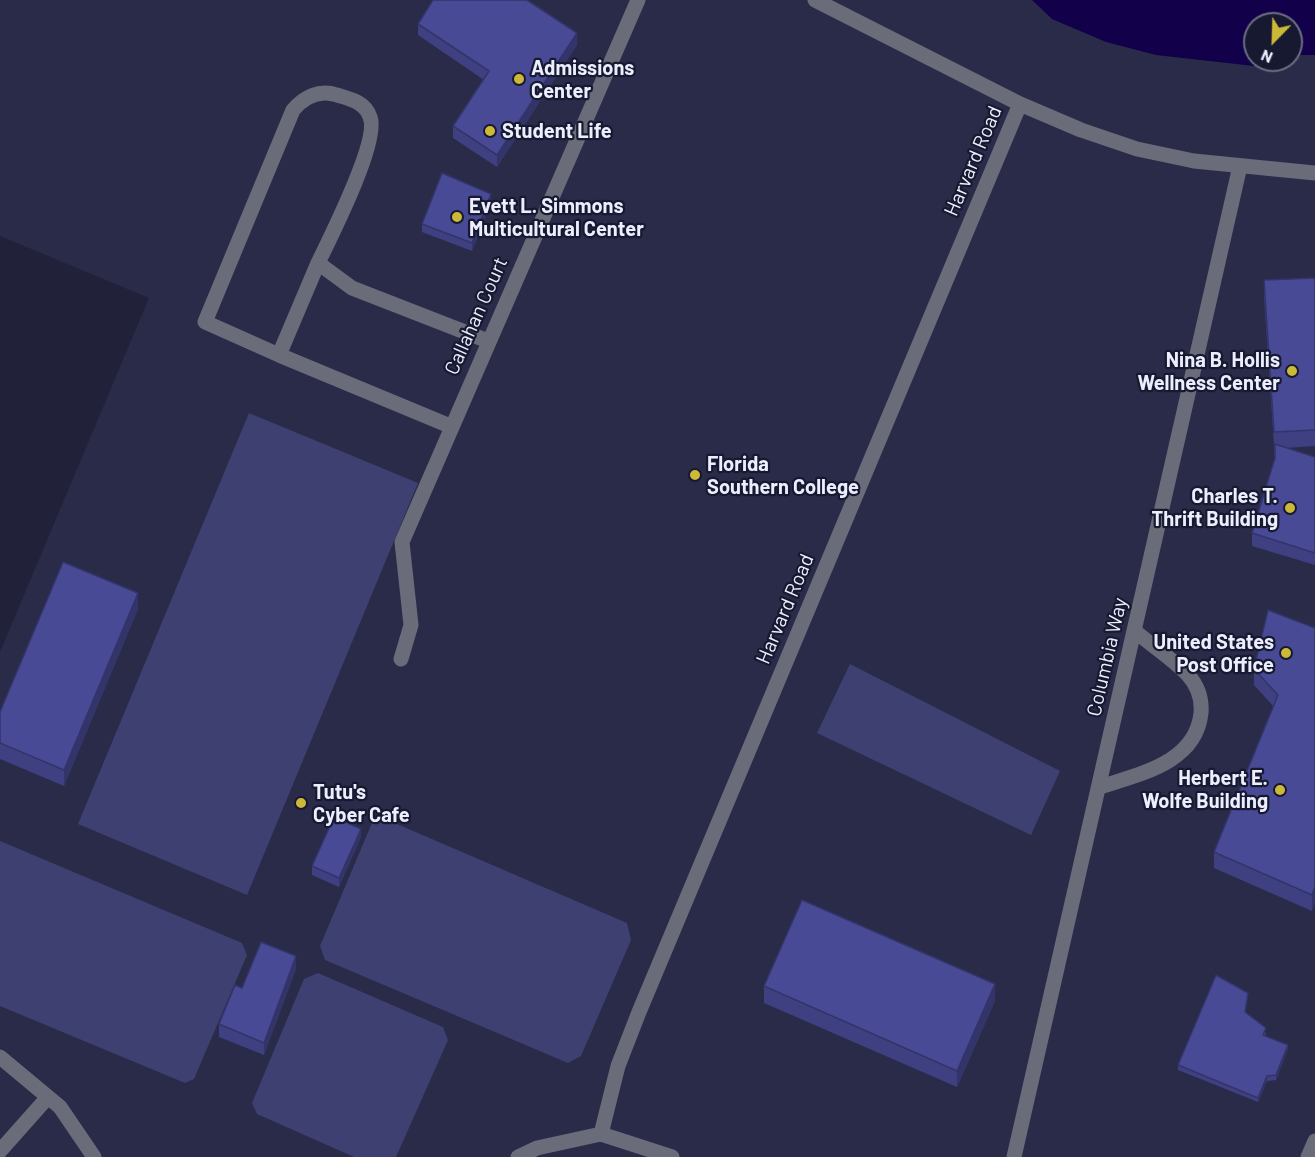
<!DOCTYPE html>
<html>
<head>
<meta charset="utf-8">
<style>
  body { margin:0 }
  #map { position:relative; width:1315px; height:1157px; overflow:hidden; background:#21223a; font-family:Barlow,sans-serif }
  canvas { display:block }
  .north { position:absolute; left:1243px; top:12px; width:60px; height:60px; box-sizing:border-box; background:#171930; border:2px solid #6c6e83; border-radius:50%; rotate:203deg; font-size:16px; font-weight:700; line-height:24px; text-align:center; color:#eceeff }
  .north::after { content:''; display:block; margin:auto; width:21px; height:27px; background:#cdb938; clip-path:polygon(50% 0,100% 100%,50% 72%,0 100%) }
</style>
</head>
<body>
<div id="map">
<canvas width="1315" height="1157"></canvas>
<div class="north">N</div>
</div>
<script>
const g = document.querySelector('canvas').getContext('2d');
g.lineJoin = 'round';
function fillPath(path, color) {
  g.fillStyle = color;
  g.fill(path, 'evenodd');
}
function stroke(path, color, width, dash) {
  g.strokeStyle = color;
  g.lineWidth = width;
  g.lineCap = dash ? 'butt' : 'round';
  g.setLineDash(dash || []);
  g.stroke(path);
}
function label(font, color, halo, rows, align = 'center') {
  g.font = font + ' Barlow,sans-serif';
  g.lineWidth = 4.5;
  g.setLineDash([]);
  g.textBaseline = 'middle';
  g.strokeStyle = halo;
  g.fillStyle = color;
  for (const [text, x, y, turn = 0] of rows) {
    g.save();
    g.translate(x, y);
    g.rotate((+turn || 0) * Math.PI / 180);
    g.textAlign = isNaN(turn) ? turn : align;
    if (halo) g.strokeText(text, 0, 0);
    g.fillText(text, 0, 0);
    g.restore();
  }
}
const built = new Path2D(`
  M 0,0 L 1175,0 L 1255,60 L 1291,60 L 1291,37 L 1315,42 L 1315,1157 L 0,1157 L 0,652 L 149,298 L 0,236 Z`);
const green = new Path2D(`
  M 249,413 L 418,483 L 247,895 L 78,824 Z
  M 850,664 L 1060,771 L 1031,835 L 817,733 Z
  M 383,818 L 627,923 L 631,940 L 581,1056 L 568,1063 L 325,960 L 320,946 L 372,823 Z
  M 0,841 L 242,943 L 247,955 L 194,1079 L 185,1083 L 0,1006 Z
  M 318,973 L 443,1027 L 448,1040 L 396,1157 L 354,1157 L 257,1114 L 252,1103 L 304,979 Z`);
const water = new Path2D(`
  M 1032,0 L 1315,0 L 1315,55 L 1291,55 L 1291,24 L 1255,24 L 1255,60 L 1272,60 L 1254,66 L 1156,55 L 1106,42 L 1052,19 Z`);
const minor = new Path2D(`
  M 815,0 L 1020,104 L 1081,130 L 1137,149 L 1194,161 L 1315,173
  M 318,263 L 279,355 L 450,426
  M 279,355 L 205,322 L 293,110 C 304,97 319,89 337,95 C 350,99 365,102 370,117 C 380,140 330,238 318,263 L 352,288 L 488,341
  M 401,659 L 411,625 L 402,542 L 638,0
  M 1100,787 C 1139,774 1196,763 1201,713 C 1202,700 1198,686 1188,675 C 1173,659 1152,646 1135,631
  M 0,1057 L 60,1107 L 94,1157
  M 601,1134 L 618,1066 L 639,1012 L 1020,104
  M 0,1151 L 48,1097
  M 518,1157 L 537,1148 L 601,1134 L 672,1157
  M 1014,1157 L 1240,166
  M 1308,1157 L 1315,1141`);
const wall = new Path2D(`
  M 418,24 L 577,45 L 497,167 L 453,138 L 453,126 L 484,80 L 418,35 Z
  M 491,203 L 472,251 L 422,232 L 422,224 Z
  M 1315,278 L 1315,446 L 1286,448 L 1315,457 L 1315,565 L 1252,546 L 1252,533 L 1275,460 L 1264,297 L 1264,280 Z
  M 138,609 L 64,786 L 0,759 L 0,712 Z
  M 1315,628 L 1315,903 L 1312,911 L 1214,868 L 1214,852 L 1274,707 L 1254,685 L 1254,669 Z
  M 361,837 L 339,887 L 312,875 L 312,866 Z
  M 296,969 L 264,1055 L 219,1037 L 219,1024 L 242,988 Z
  M 764,986 L 995,1001 L 957,1087 L 764,1003 Z
  M 1248,998 L 1245,1013 L 1266,1033 L 1265,1036 L 1288,1049 L 1276,1080 L 1267,1081 L 1258,1102 L 1178,1070 L 1178,1065 Z`);
const shadedWall = new Path2D(`
  M 577,33 L 577,45 L 497,167 L 497,155 Z
  M 491,194 L 491,203 L 472,251 L 472,243 Z
  M 138,593 L 138,609 L 64,786 L 64,770 Z
  M 361,829 L 361,837 L 339,887 L 339,878 Z
  M 1315,887 L 1315,903 L 1312,911 L 1312,895 Z
  M 296,956 L 296,969 L 264,1055 L 264,1043 Z
  M 995,984 L 995,1001 L 957,1087 L 957,1071 Z
  M 1288,1045 L 1288,1049 L 1276,1080 L 1276,1075 Z
  M 1267,1076 L 1267,1081 L 1258,1102 L 1258,1098 Z`);
const building = new Path2D(`
  M 433,0 L 527,0 L 577,33 L 497,155 L 453,126 L 489,71 L 418,24 Z
  M 442,173 L 491,194 L 472,243 L 422,224 Z
  M 1315,278 L 1315,430 L 1274,432 L 1264,280 Z
  M 1275,444 L 1315,457 L 1315,553 L 1252,533 L 1275,458 Z
  M 63,562 L 138,593 L 64,770 L 0,743 L 0,712 Z
  M 1268,610 L 1315,628 L 1315,887 L 1312,895 L 1214,852 L 1278,695 L 1254,669 Z
  M 334,817 L 361,829 L 339,878 L 312,866 Z
  M 802,900 L 995,984 L 957,1071 L 764,986 Z
  M 261,942 L 296,956 L 264,1043 L 219,1024 L 235,985 L 242,988 Z
  M 1216,975 L 1248,993 L 1245,1012 L 1266,1028 L 1263,1035 L 1288,1045 L 1276,1075 L 1267,1076 L 1258,1098 L 1178,1065 Z`);
const markers = [
  [519,79,6,"#cdb938"],
  [490,131,6,"#cdb938"],
  [457,217,6,"#cdb938"],
  [1292,371,6,"#cdb938"],
  [695,475,6,"#cdb938"],
  [1290,508,6,"#cdb938"],
  [1286,653,6,"#cdb938"],
  [1280,790,6,"#cdb938"],
  [301,803,6,"#cdb938"]
];
const poiNames = [
  ["Admissions",531,68],
  ["Center",531,91],
  ["Student Life",502,131],
  ["Evett L. Simmons",469,206],
  ["Multicultural Center",469,229],
  ["Nina B. Hollis",1280,360,"right"],
  ["Wellness Center",1280,383,"right"],
  ["Florida",707,464],
  ["Southern College",707,487],
  ["Charles T.",1278,496,"right"],
  ["Thrift Building",1278,519,"right"],
  ["United States",1274,642,"right"],
  ["Post Office",1274,665,"right"],
  ["Herbert E.",1268,778,"right"],
  ["Wolfe Building",1268,801,"right"],
  ["Tutu's",313,792],
  ["Cyber Cafe",313,815]
];
const streetNames = [
  ["Harvard Road",973,161,-67],
  ["Callahan Court",476,316,-66],
  ["Harvard Road",785,609,-67],
  ["Columbia Way",1107,657,-77]
];
fillPath(built, '#292b49');
fillPath(green, '#3e4072');
fillPath(water, '#12004a');
stroke(minor, '#6a6c79', 15);
fillPath(wall, '#3f4081');
fillPath(shadedWall, '#333469');
fillPath(building, '#494a96');
stroke(building, '#333469', 1.5);
for (const [x, y, r, color] of markers) {
  const dot = new Path2D();
  dot.arc(x, y, r, 0, 2 * Math.PI);
  g.fillStyle = color;
  g.fill(dot);
  stroke(dot, '#171930', 2);
}
label('bold 20px', '#eceeff', '#171930', poiNames, 'left');
label('20px', '#eceeff', '#171930', streetNames);
</script>
</body>
</html>
